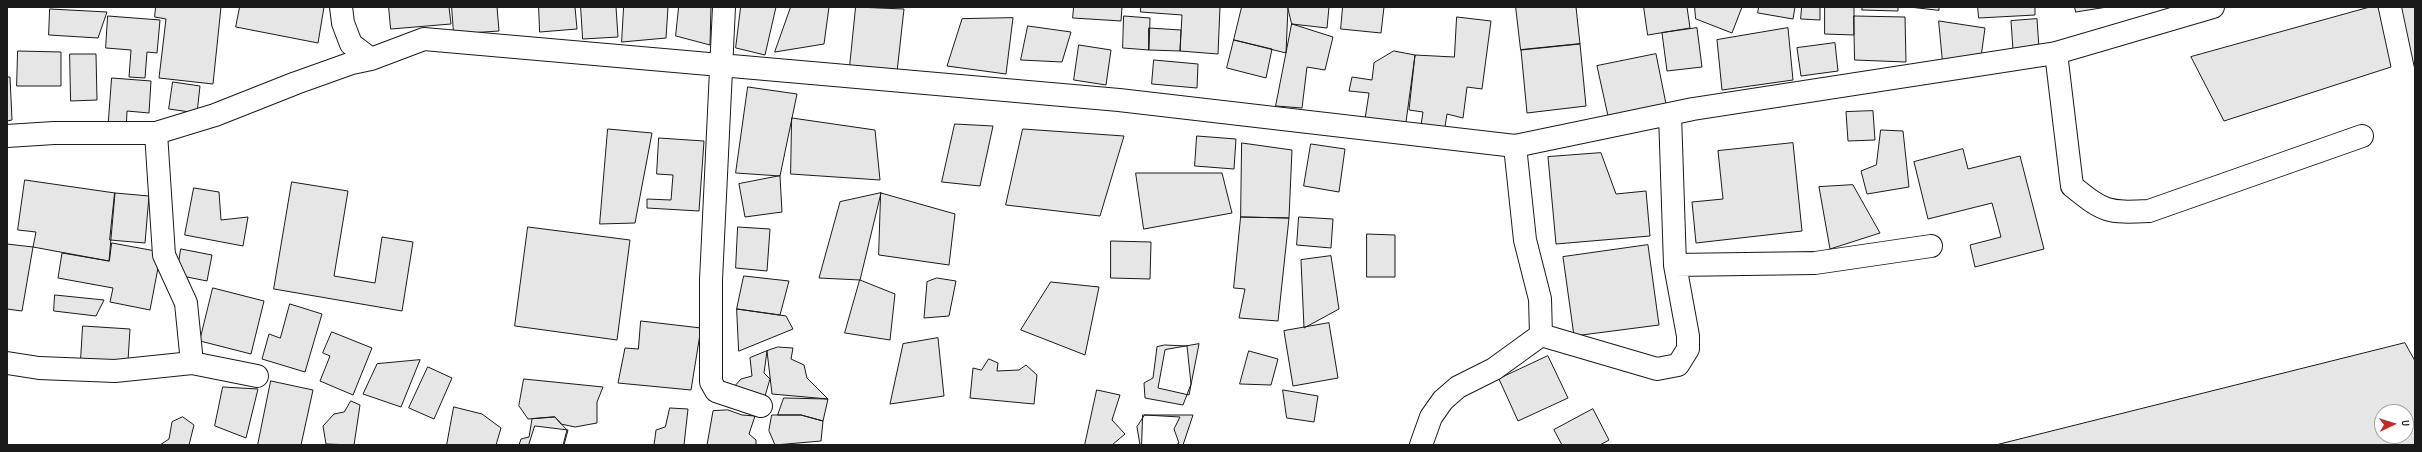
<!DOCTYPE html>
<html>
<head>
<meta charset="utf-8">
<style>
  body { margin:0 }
  #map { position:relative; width:2422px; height:452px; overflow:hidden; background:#fff; font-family:"Sofia Sans Condensed",sans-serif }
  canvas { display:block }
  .frame { position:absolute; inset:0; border:8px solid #1a1a1a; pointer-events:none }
  .north { position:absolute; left:2374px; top:404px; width:40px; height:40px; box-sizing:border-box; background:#fff; border:1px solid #a3a3a3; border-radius:50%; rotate:86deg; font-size:11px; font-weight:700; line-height:16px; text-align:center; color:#1a1a1a }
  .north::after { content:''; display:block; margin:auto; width:14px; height:18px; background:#c62828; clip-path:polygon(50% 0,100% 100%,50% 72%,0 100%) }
</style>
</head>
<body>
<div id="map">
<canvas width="2422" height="452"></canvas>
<div class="frame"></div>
<div class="north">U</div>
</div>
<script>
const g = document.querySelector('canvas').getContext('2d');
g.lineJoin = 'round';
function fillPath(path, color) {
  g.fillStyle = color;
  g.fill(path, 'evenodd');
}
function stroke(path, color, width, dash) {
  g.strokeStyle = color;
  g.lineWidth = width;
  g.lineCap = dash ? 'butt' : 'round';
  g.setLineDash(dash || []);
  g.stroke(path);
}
const building = new Path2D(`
  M 156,7 L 221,7 L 213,84 L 159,78 L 166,19 L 155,17 Z
  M 240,7 L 324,7 L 318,43 L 236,27 Z
  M 389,7 L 449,7 L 451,24 L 391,29 Z
  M 452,7 L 497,7 L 499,31 L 454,34 Z
  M 539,7 L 575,7 L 577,29 L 540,32 Z
  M 581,7 L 616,7 L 618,37 L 583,39 Z
  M 624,7 L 668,7 L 666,38 L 622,42 Z
  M 679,7 L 711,7 L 710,45 L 676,36 Z
  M 741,7 L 776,7 L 765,55 L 736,48 Z
  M 791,7 L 829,7 L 824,44 L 775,52 Z
  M 856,7 L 904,9 L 897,72 L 850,66 Z
  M 1074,7 L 1122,7 L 1121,21 L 1073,18 Z
  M 1141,7 L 1220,7 L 1218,54 L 1180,51 L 1182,15 L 1141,12 Z
  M 1242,7 L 1288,7 L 1286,53 L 1234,40 Z
  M 1288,7 L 1329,7 L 1327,28 L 1292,24 Z
  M 1343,7 L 1384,7 L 1381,33 L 1341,29 Z
  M 1516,7 L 1576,7 L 1580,44 L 1521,50 Z
  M 1644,7 L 1687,7 L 1690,28 L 1648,35 Z
  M 1695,7 L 1742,7 L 1732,33 L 1696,19 Z
  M 1759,7 L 1795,7 L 1793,19 L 1758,13 Z
  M 1802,7 L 1820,7 L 1820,20 L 1801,19 Z
  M 1825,7 L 1854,7 L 1854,35 L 1825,34 Z
  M 1863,7 L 1898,7 L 1898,11 L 1862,10 Z
  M 1910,7 L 1939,7 L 1939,10 Z
  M 1978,7 L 2035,7 L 2035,15 L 1979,18 Z
  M 2075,7 L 2107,7 L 2076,12 Z
  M 2370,7 L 2378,7 L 2391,67 L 2224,121 L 2191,57 Z
  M 2402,7 L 2415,7 L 2415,70 Z
  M 50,9 L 107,12 L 98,38 L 49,35 Z
  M 108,16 L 160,20 L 157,53 L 147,52 L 145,78 L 129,77 L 131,50 L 106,48 Z
  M 1124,16 L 1150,18 L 1149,50 L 1123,48 Z
  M 1854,16 L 1905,17 L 1906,62 L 1855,60 Z
  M 1457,17 L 1491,21 L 1482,89 L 1467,87 L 1463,118 L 1447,114 L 1445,127 L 1421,125 L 1423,112 L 1409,110 L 1415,55 L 1454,57 Z
  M 1013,18 L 1006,74 L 947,66 L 962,19 Z
  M 2037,19 L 2039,48 L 2013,50 L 2011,21 Z
  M 1939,21 L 1985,28 L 1981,57 L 1943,63 Z
  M 1292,24 L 1333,37 L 1325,70 L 1307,67 L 1302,108 L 1276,106 Z
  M 1028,26 L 1071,32 L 1062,62 L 1021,60 Z
  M 1149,28 L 1181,30 L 1180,51 L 1149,50 Z
  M 1697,28 L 1702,67 L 1667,71 L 1662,33 Z
  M 1788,28 L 1793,80 L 1722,90 L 1717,40 Z
  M 1234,40 L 1272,49 L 1266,78 L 1227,68 Z
  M 1835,43 L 1838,71 L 1801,76 L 1797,48 Z
  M 1580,44 L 1586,106 L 1527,113 L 1521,50 Z
  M 1079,45 L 1111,50 L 1106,85 L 1074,80 Z
  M 18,51 L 61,52 L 61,86 L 17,86 Z
  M 1394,51 L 1415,55 L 1406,122 L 1365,119 L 1369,93 L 1349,91 L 1352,77 L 1372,80 L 1374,63 Z
  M 70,54 L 96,54 L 97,100 L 71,101 Z
  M 1656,54 L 1666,104 L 1608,116 L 1597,66 Z
  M 1154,60 L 1198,64 L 1197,88 L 1152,84 Z
  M 7,77 L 10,77 L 12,120 L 7,121 Z
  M 112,78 L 151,81 L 149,113 L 127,111 L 126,133 L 108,131 Z
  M 173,82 L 200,86 L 197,113 L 169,109 Z
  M 748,87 L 797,94 L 780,176 L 736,173 Z
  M 1873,111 L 1875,140 L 1848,141 L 1846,112 Z
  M 792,118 L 875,130 L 880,180 L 791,174 Z
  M 955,124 L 993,126 L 980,186 L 942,182 Z
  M 608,129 L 652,133 L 635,223 L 600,224 Z
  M 1023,129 L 1124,136 L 1100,216 L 1006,205 Z
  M 1881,130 L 1903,131 L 1909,187 L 1867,194 L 1861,171 L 1876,165 Z
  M 1197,136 L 1236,139 L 1234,169 L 1195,166 Z
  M 659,138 L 704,141 L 699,211 L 647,208 L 647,199 L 671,200 L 673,175 L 657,174 Z
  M 1242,143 L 1292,150 L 1289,218 L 1241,217 Z
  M 1793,143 L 1802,231 L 1696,243 L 1692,202 L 1723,199 L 1718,151 Z
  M 1311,144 L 1345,149 L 1339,192 L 1304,186 Z
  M 1963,149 L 1968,169 L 2020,156 L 2044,249 L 1975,267 L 1970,245 L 2001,237 L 1992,203 L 1928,219 L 1914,162 Z
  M 1601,153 L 1616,194 L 1646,191 L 1650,236 L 1556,244 L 1548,157 Z
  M 1136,173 L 1222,173 L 1232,213 L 1144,229 Z
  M 780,176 L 782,212 L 745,217 L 739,184 Z
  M 25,180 L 115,193 L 109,261 L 33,247 L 36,232 L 18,230 Z
  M 292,182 L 348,191 L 334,276 L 375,283 L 382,237 L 413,242 L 402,311 L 274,289 Z
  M 1853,185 L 1880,233 L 1830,249 L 1819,187 Z
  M 194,188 L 219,192 L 221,220 L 248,217 L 243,246 L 185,235 Z
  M 115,193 L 149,196 L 145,243 L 110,240 Z
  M 881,193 L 860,280 L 819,278 L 840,202 Z
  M 881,193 L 955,214 L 949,265 L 879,255 Z
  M 1241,217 L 1289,218 L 1278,321 L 1239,318 L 1245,289 L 1234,288 Z
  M 1299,217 L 1333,219 L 1331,248 L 1297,245 Z
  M 528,227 L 630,240 L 617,340 L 515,326 Z
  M 738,227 L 770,229 L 767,271 L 736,268 Z
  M 1367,234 L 1395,235 L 1395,277 L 1367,277 Z
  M 1111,241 L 1151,242 L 1150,279 L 1111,278 Z
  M 112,243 L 161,252 L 150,310 L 110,302 L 113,288 L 58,278 L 62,253 L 109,261 Z
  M 7,244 L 33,247 L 22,311 L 7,309 Z
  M 1648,245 L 1659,325 L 1574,336 L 1563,257 Z
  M 181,249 L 212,255 L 207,281 L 177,275 Z
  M 1331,256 L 1339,309 L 1304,328 L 1301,260 Z
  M 744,276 L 789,281 L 780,315 L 737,309 Z
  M 937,278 L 956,281 L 949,316 L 924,318 L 927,282 Z
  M 860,280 L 895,294 L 890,340 L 845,333 Z
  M 1051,282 L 1099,287 L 1085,355 L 1021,330 Z
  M 213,288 L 264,301 L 251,354 L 200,341 Z
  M 55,295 L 104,300 L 96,316 L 54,311 Z
  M 290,304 L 322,314 L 305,372 L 262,359 L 269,334 L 280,338 Z
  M 737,309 L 786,316 L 793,329 L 739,351 Z
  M 641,321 L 701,328 L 691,390 L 618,383 L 625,348 L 638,349 Z
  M 1329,323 L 1338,378 L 1293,386 L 1284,331 Z
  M 83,326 L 130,329 L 128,361 L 81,359 Z
  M 332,332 L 372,348 L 353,395 L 320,381 L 330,356 L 323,353 Z
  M 938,338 L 944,396 L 890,404 L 903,344 Z
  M 2405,343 L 2415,361 L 2415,445 L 1996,445 ZM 2382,412 L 2406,412 L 2406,436 L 2382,436 Z
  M 1199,344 L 1189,395 L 1158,388 L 1165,350 Z
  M 1165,345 L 1187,346 L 1191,384 L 1183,405 L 1145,398 L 1144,383 L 1153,378 L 1157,347 Z
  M 778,347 L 793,348 L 791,359 L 804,365 L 807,378 L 828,399 L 772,394 L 767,351 Z
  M 767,351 L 764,373 L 770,379 L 765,396 L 732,389 L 741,379 L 752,376 L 750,358 Z
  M 1249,351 L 1278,359 L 1271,385 L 1240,384 Z
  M 1548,356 L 1568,398 L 1518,421 L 1499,379 Z
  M 989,359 L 998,363 L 997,371 L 1019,370 L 1026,365 L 1037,375 L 1034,404 L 970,398 L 973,368 L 981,370 Z
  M 420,360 L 401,407 L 363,394 L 377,364 Z
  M 428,367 L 452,378 L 434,419 L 409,408 Z
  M 524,379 L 603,387 L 597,402 L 597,423 L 575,427 L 561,424 L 555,417 L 528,419 L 519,406 Z
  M 271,381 L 313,390 L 301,445 L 258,445 Z
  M 223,387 L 258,389 L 246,438 L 215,426 Z
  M 1097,390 L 1120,395 L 1112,420 L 1125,434 L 1112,445 L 1085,445 Z
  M 1283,390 L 1318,396 L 1314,422 L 1287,418 Z
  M 784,398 L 828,399 L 823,421 L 801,415 L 778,415 Z
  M 351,401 L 360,405 L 354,445 L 326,444 L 323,426 L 334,414 L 344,412 Z
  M 454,407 L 482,414 L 501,428 L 496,445 L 447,445 Z
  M 670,408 L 688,409 L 684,445 L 654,445 L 656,430 L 665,427 Z
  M 1593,409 L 1609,440 L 1600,445 L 1562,445 L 1554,430 Z
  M 728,410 L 742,415 L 755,416 L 749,434 L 756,440 L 756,445 L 707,445 L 713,411 Z
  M 772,415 L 801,415 L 823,421 L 821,441 L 775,445 L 769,431 Z
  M 1143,415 L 1193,415 L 1183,445 L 1142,445 Z
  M 1145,415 L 1180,417 L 1174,429 L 1179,443 L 1176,445 L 1140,445 L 1137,427 Z
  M 183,417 L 194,425 L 189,445 L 160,445 L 169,439 L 172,422 Z
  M 555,417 L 567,430 L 563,445 L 519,445 L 521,439 L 529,437 L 532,419 Z
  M 535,426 L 568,430 L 564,445 L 529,445 Z`);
const street = new Path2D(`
  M 341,7 L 343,23 L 351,44 L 371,59
  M 724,7 L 711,280 L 711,382 L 716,391 L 761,406
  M 2056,53 L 2072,186 C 2104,212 2107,213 2149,211 L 2362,136
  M 156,133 L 164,255 L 186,303 L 192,363 L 257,376
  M 7,136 L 54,133 L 156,133 L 215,115 L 296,83 L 352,63 L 371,59 L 424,39 L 1119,100 L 1515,146 L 1693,109 L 2056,53 L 2213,7
  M 1675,265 L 1815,263 L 1931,246
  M 1541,335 L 1657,369 L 1678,365 L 1688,349 L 1688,336 L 1675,265 L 1670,114
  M 7,363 L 39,368 L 115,371 L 192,363
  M 1421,445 L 1431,417 L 1443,400 L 1458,387 L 1494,369 L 1541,335 L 1540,299 L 1525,240 L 1515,146`);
fillPath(building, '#e6e6e6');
stroke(building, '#1a1a1a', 1);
stroke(street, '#1a1a1a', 24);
stroke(street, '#fff', 22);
</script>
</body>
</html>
